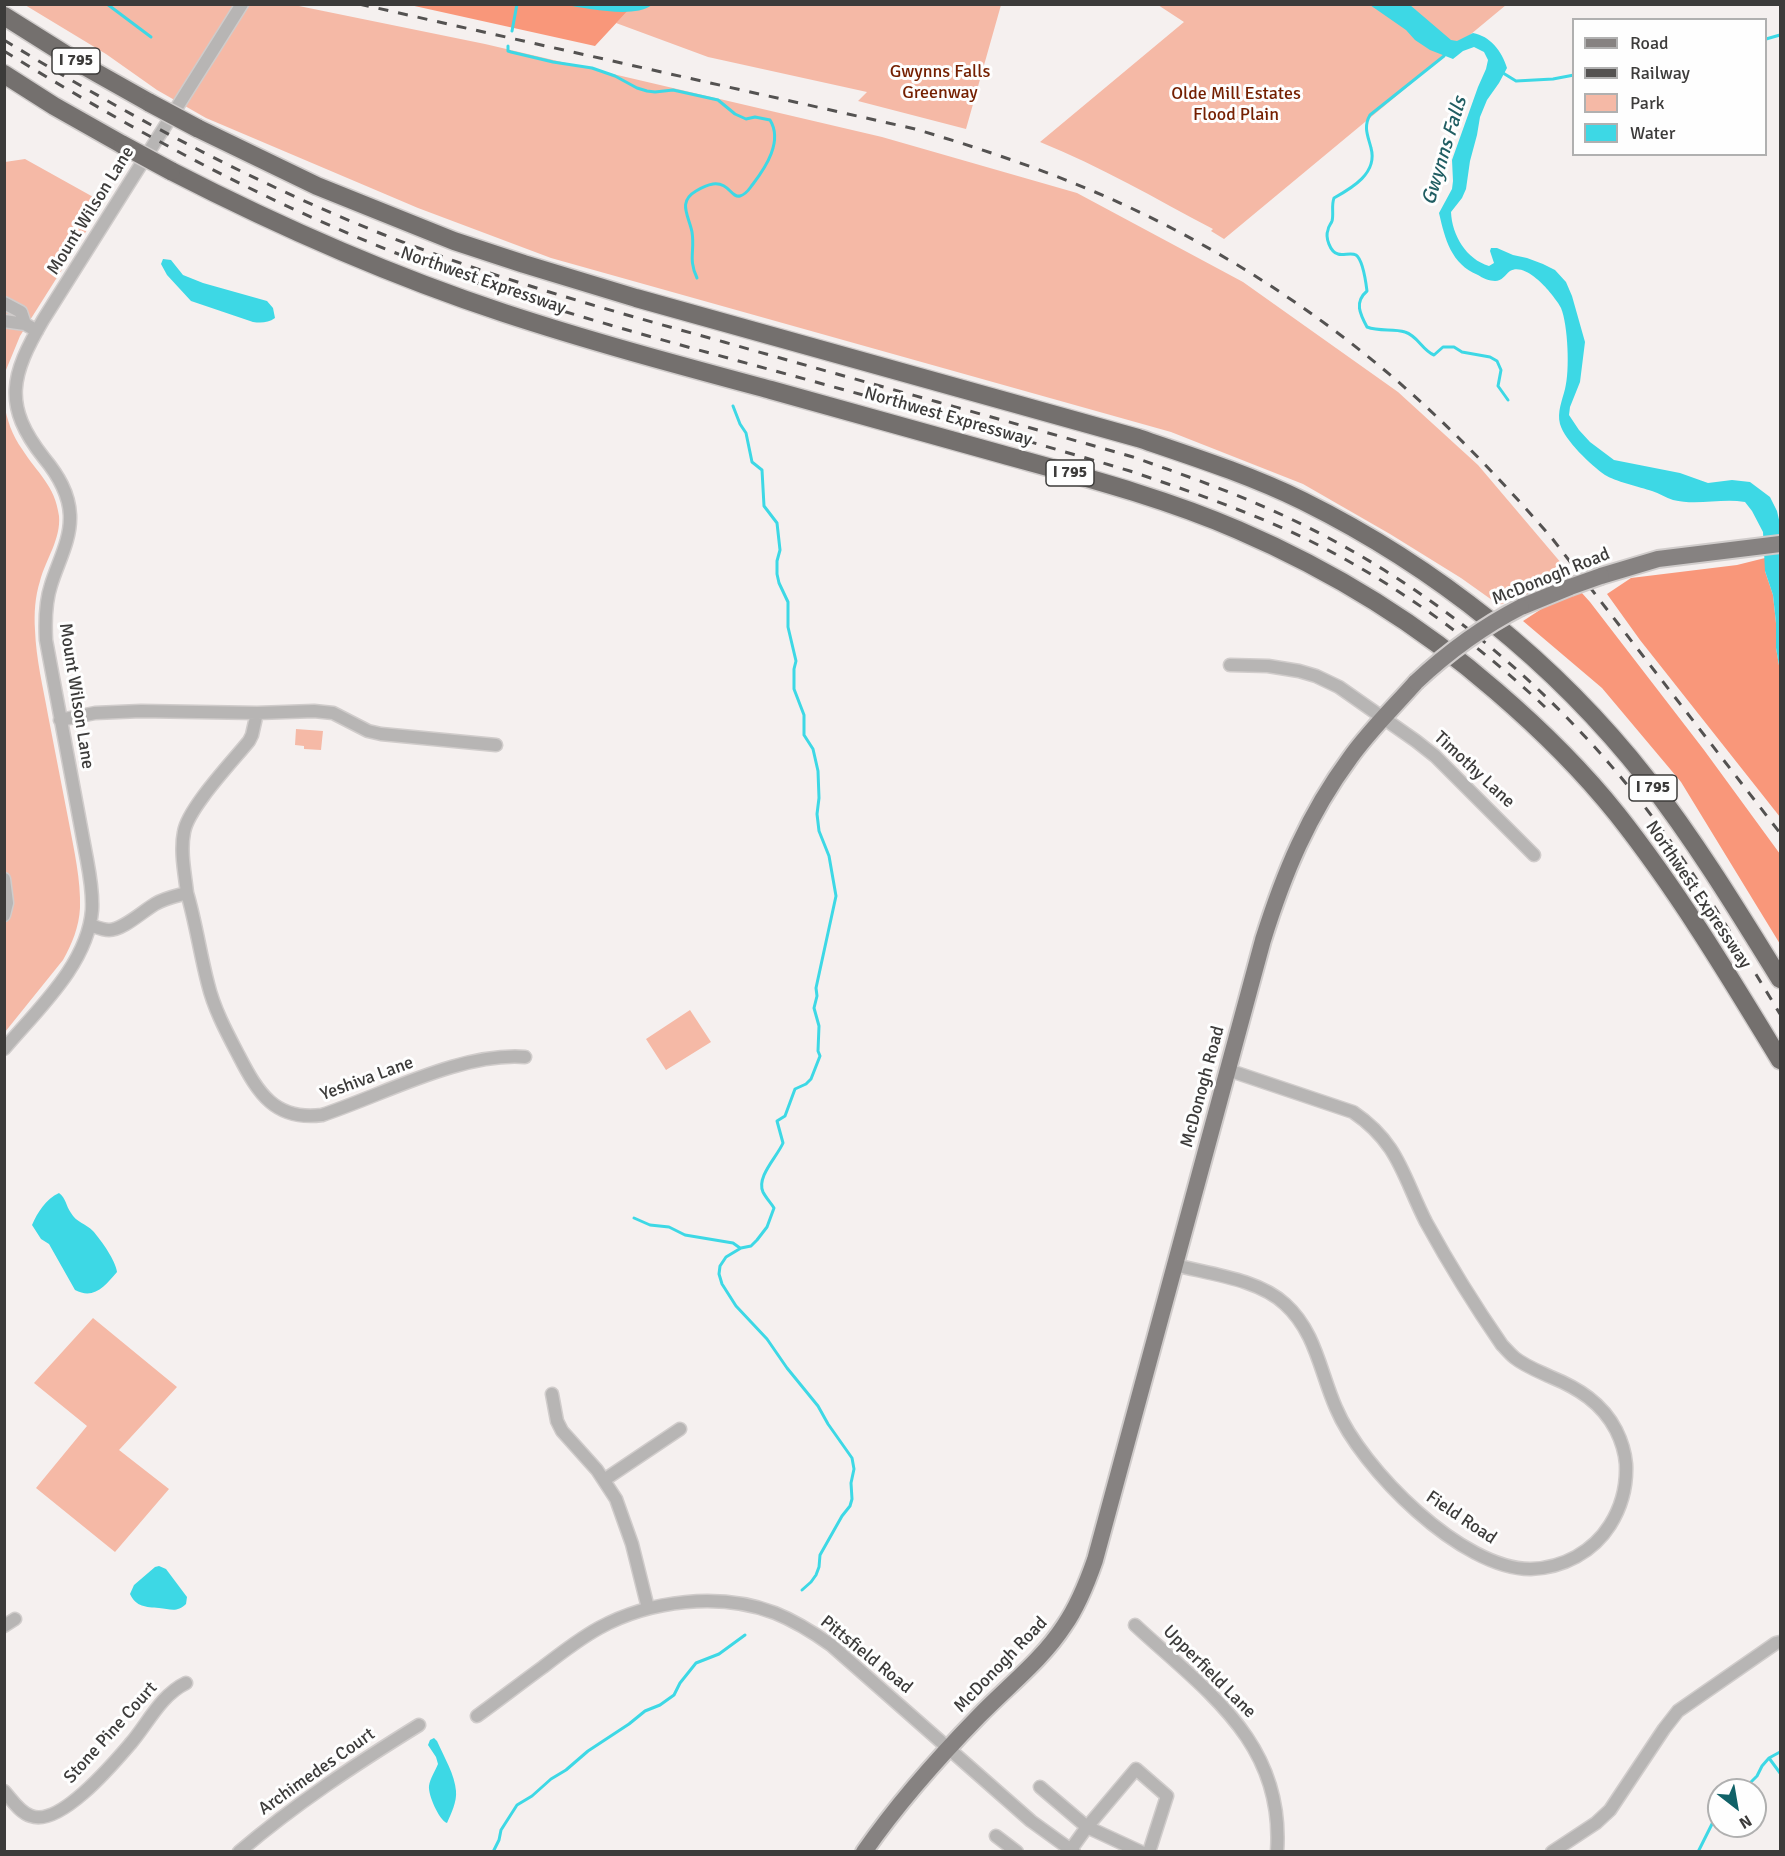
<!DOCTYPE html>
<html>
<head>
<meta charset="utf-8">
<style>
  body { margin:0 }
  #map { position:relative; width:1785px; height:1856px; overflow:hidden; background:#f5f0ef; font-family:Signika,sans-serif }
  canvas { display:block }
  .frame { position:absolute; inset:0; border:6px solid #3c3b3a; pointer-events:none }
  .legend { position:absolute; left:1572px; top:18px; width:195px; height:138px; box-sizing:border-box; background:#fefefe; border:2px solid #b0b0b0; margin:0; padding:8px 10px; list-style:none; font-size:18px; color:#3c3b3a }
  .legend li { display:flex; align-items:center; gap:12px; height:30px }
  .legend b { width:30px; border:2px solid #b0b0b0 }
  .north { position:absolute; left:1707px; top:1778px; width:60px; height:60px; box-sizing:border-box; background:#fefefe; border:2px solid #b0b0b0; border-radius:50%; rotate:149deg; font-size:16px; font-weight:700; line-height:24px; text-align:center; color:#3c3b3a }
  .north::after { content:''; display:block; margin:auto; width:21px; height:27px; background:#116268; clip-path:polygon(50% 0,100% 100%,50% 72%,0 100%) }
</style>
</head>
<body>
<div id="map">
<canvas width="1785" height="1856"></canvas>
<div class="frame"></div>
<ul class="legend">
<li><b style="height:8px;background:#868281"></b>Road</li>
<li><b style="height:8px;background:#545251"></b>Railway</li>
<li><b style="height:16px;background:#f5b9a6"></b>Park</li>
<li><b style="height:16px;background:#3dd8e5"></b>Water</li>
</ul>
<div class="north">N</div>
</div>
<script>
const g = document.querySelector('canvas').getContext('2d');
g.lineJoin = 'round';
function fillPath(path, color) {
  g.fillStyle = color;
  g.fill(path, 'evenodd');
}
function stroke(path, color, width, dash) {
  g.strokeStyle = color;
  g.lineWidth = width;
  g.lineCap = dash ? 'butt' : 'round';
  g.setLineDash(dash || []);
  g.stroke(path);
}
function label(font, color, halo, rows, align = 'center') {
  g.font = font + ' Signika,sans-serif';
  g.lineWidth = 6;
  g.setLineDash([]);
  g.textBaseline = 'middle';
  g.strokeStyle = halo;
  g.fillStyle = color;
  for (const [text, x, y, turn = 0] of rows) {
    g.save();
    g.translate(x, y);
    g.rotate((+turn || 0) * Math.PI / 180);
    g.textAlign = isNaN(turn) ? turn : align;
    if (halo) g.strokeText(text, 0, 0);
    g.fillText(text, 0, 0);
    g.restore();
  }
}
const green = new Path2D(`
  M 25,5 L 294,5 L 485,44 L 882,137 L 1077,193 L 1243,282 L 1398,392 L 1478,465 L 1573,577 L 1499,605 L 1461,578 L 1390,534 L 1303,484 L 1171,432 L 551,258 L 418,208 L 206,118 L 157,90 L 106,54 Z
  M 633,5 L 1001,5 L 966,129 L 858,101 L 867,92 L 708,57 L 616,23 Z
  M 1158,5 L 1506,5 L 1224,239 L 1211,231 L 1213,229 C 1156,199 1100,166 1040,142 L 1184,22 Z
  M 25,159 L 104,203 L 20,336 L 6,370 L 5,380 L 5,162 Z
  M 4,403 C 7,420 12,435 22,449 C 37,473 55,485 59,516 C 61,539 46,559 40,581 C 35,597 34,613 35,630 C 36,659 43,687 48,715 C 55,751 62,787 69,823 C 74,850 81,880 80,908 C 79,927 72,944 63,960 L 5,1032 Z
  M 296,729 L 323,731 L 321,750 L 304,749 L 304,746 L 295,745 Z
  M 690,1010 L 711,1042 L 666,1070 L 646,1039 Z
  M 93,1318 L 177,1387 L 119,1450 L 169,1489 L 115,1552 L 36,1488 L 87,1426 L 34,1383 Z`);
const forest = new Path2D(`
  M 410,5 L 633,5 L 595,46 Z
  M 1765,558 L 1765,571 L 1773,595 L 1776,623 L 1776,648 L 1780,671 L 1780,817 L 1640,640 L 1607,594 L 1631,578 L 1737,565 Z
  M 1581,592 L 1590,602 L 1704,750 L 1780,854 L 1780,944 L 1681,782 L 1602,688 L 1523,621 L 1546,606 Z`);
const water = new Path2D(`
  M 565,5 L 652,5 C 633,19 588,8 565,5 Z
  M 1370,5 L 1410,5 L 1451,40 L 1457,41 L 1473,33 C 1490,36 1502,51 1507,68 L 1499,83 L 1487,100 L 1480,117 L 1477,135 L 1470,161 L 1466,189 L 1462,198 L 1451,212 C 1452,235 1466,259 1489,266 L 1494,263 L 1490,251 L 1491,248 L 1497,248 L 1513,255 L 1527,258 L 1543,264 L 1555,270 L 1566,282 L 1572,296 L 1585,342 L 1580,382 L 1570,407 L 1569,415 L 1579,430 L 1590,442 L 1614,460 L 1680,473 L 1708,483 L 1732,480 L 1750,482 L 1770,497 L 1777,511 L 1780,524 L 1780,671 L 1776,648 L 1776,623 L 1773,595 L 1765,571 L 1763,532 L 1752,511 L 1745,502 C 1721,498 1697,506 1673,500 C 1666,498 1659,493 1652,491 C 1640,487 1614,481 1605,475 C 1591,465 1565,441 1560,424 C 1557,412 1562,401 1565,389 C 1570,371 1568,325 1561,308 C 1558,302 1552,295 1548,290 C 1540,281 1523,264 1510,271 C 1505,275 1502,281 1495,281 C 1490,281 1482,278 1478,275 C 1451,264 1445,239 1439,213 L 1452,189 L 1453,181 L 1452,160 L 1478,87 L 1486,69 L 1488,60 L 1484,52 L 1474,47 L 1463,51 L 1453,59 L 1430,50 L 1415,40 L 1406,30 Z
  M 163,259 L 171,260 L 183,275 L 203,283 L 267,301 L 273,308 L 275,318 C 268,323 261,323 253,322 L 191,301 L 167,275 L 161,264 Z
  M 59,1193 C 66,1198 66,1206 71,1213 C 76,1222 86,1224 93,1231 C 101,1240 116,1261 117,1272 C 105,1286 94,1300 75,1290 L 49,1244 L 41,1239 L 32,1225 C 37,1213 46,1199 59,1193 Z
  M 159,1566 L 166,1569 L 187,1597 L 186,1604 C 177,1613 170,1609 159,1608 C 146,1607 136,1607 130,1594 L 134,1585 L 155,1567 Z
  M 434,1738 L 437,1741 C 444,1757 455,1775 456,1791 C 457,1802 451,1814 447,1823 C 439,1820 428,1795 429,1786 C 430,1779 435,1771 438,1764 L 436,1757 L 428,1745 L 430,1740 Z`);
const stream = new Path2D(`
  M 107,4 L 151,37
  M 512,31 L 517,4
  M 1766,39 L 1780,35
  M 508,46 L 508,51 L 511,52 L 553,62 L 592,68 L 615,76 L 637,88 L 647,91 L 655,92 L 673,90 L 718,100 L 735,114 L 746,119 L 755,117 L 770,120 C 783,141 766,167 753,184 C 749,189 747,194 740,196 C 731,198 729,182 713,184 C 707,185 701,188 696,191 C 677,202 689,216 692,232 C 695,251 688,259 697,278
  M 1445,53 L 1444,56 L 1370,115 C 1363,127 1368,136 1371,148 C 1378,173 1352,188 1334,198 C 1331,206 1334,214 1332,221 C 1331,224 1328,227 1328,230 C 1325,237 1330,252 1338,254 C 1343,256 1351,252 1356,255 C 1363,260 1366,283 1367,291 C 1354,302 1360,314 1367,327 C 1380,332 1393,328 1405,332 C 1418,336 1422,350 1434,355 L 1443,347 L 1454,347 L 1462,352 L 1490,357 L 1497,361 L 1501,370 L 1498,386 L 1508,400
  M 1503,73 L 1516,81 L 1553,79 L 1574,75
  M 733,406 L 740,424 L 746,433 L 752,462 L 762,470 L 764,506 L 777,523 L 780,550 L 777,561 L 777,574 L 779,583 L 788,602 L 788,627 L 796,661 L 794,669 L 794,689 L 804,715 L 804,735 L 813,749 L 818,771 L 819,798 L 817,814 L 819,831 L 829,856 L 836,896 L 816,988 L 817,996 L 814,1008 L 819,1026 L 818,1051 L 820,1056 L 811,1079 L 806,1084 L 795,1089 L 785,1116 L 777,1121 L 783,1143 C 777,1157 756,1177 763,1192 C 766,1198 771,1203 774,1208 L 767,1227 L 757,1240 L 751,1246 L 741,1248 L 726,1257 L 720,1266 L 719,1274 L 722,1284 L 736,1306 L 767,1339 L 787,1368 L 818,1406 L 828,1424 L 852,1458 L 854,1469 L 851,1483 L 852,1499 L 850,1506 L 842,1516 L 820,1555 L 819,1567 L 816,1575 L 811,1582 L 802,1590
  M 634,1218 L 650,1225 L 669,1227 L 685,1235 L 733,1243 L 740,1248
  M 1769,1758 L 1780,1773
  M 1743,1790 L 1757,1776 L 1762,1766 L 1769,1758 L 1780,1752
  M 493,1852 L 499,1840 L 501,1830 L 517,1805 L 532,1796 L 551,1779 L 566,1770 L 588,1751 L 629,1724 L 645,1711 L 660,1705 L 674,1695 L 680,1683 L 696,1663 L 719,1654 L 745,1635
  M 1698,1852 L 1713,1822 L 1719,1812`);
const minor = new Path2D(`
  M 4,303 L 21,312 L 25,324
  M 4,321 L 25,324 L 37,331
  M 1230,665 L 1268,666 L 1299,671 L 1316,676 L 1339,687 L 1416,741 L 1435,756 L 1534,855
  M 60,720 L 95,713 L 141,711 L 257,713 L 314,711 L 333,713 L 368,731 L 381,734 L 496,745
  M 4,879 L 7,903 L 4,915
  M 187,893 C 196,923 200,954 208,984 C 214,1009 227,1033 239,1056 C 258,1093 275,1121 322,1115 C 383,1095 461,1052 525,1057
  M 90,925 C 96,927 103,930 109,930 C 123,930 143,911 155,904 C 165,898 176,896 187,893 C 185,874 180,852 184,832 C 188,808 232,762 249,741 L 252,735 L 257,713
  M 4,1049 C 37,1010 88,964 92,910 C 93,893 90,876 87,860 L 46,640 C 45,621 45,603 51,585 C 58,562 71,540 70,515 C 69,493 58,475 44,458 C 2,405 11,375 43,320 L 242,4
  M 1175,1265 C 1210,1274 1258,1279 1285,1304 C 1316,1332 1320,1372 1336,1408 C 1361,1468 1462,1570 1531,1569 C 1563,1568 1593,1552 1610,1525 C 1622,1506 1627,1486 1626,1464 C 1625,1452 1621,1440 1616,1430 C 1602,1403 1578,1388 1551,1377 C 1538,1371 1525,1366 1515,1358 C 1510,1354 1506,1349 1502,1345 C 1475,1306 1449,1264 1426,1222 C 1403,1177 1399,1143 1353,1112 L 1228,1070
  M 552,1394 L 557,1421 L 562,1431 L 597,1470 L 616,1499 L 632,1544 L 648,1608
  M 604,1480 L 680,1429
  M 1135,1625 C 1206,1691 1285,1742 1277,1852
  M 4,1626 L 15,1619
  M 477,1716 C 499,1700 521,1683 543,1667 C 561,1653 579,1639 599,1628 C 650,1600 720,1592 775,1613 C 795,1621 814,1633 831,1645 L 1031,1821 L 1074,1852
  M 1040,1787 L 1087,1827 L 1141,1852
  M 4,1791 C 12,1800 20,1813 31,1816 C 60,1827 113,1764 131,1743 C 148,1723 161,1695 186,1683
  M 996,1836 L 1017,1852
  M 239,1852 C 295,1804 356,1764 419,1725
  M 1069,1852 L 1087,1827 L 1136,1769 L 1167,1796 L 1149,1852
  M 1552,1852 L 1596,1823 L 1610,1810 L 1664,1729 L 1678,1711 L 1776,1643 L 1780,1642`);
const major = new Path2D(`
  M 1601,576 L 1658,559 L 1780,544
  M 1521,607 L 1570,587
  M 864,1852 C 898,1803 938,1758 979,1716 C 1008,1686 1042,1660 1064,1626 C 1078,1606 1087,1583 1095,1560 L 1263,940 C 1284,873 1308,815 1350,758 C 1369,731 1394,707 1416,682`);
const highway = new Path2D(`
  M 4,16 L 79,63 L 150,103
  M 4,74 L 54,106 L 123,145
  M 197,128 L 317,186 L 454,241 L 524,264 L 636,298 L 1138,438 C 1194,457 1250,475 1303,501 C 1436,567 1555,662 1647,779 C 1696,842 1738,911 1780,979
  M 171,171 C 278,226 389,275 504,313 C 592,342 682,366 771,390 C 848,411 924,433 1001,454 C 1080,476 1162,497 1238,530 C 1331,570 1419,624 1496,691 C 1539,728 1581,769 1617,814 C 1678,891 1729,976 1780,1060`);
const rail = new Path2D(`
  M 359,4 L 915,129 C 976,147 1036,167 1095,192 C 1213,242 1327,316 1422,403 C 1468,445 1510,490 1551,537 L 1780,833
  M 4,40 C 125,114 250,181 382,234 C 493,278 608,310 724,342 C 860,381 997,418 1133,457 C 1187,476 1241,495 1293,520 C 1425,583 1541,678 1633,792 C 1689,861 1734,938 1780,1014
  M 4,51 C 145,138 287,214 443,271 C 549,310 659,339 768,369 C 889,402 1009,435 1130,471 C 1183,489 1236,507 1287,530 C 1380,572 1471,637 1545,707`);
const majorBridge = new Path2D(`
  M 1570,587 L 1601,576
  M 1416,682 C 1448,652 1482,627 1521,607`);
const highwayBridge = new Path2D(`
  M 150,103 L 197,128
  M 123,145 L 171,171`);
const shields = [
  [76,61,48],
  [1070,473,48],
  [1653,788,48]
];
const shieldNames = [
  ["I 795",76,61],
  ["I 795",1070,473],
  ["I 795",1653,788]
];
const parkNames = [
  ["Gwynns Falls",940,72],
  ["Greenway",940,93],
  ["Olde Mill Estates",1236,94],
  ["Flood Plain",1236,115]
];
const streetNames = [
  ["Mount Wilson Lane",91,211,-58],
  ["Northwest Expressway",483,281,19],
  ["Northwest Expressway",948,417,16],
  ["McDonogh Road",1551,577,-22],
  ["Mount Wilson Lane",76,696,81],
  ["Timothy Lane",1474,770,43],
  ["Northwest Expressway",1698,895,56],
  ["Yeshiva Lane",367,1079,-20],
  ["McDonogh Road",1203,1087,-75],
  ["Field Road",1461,1518,34],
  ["Pittsfield Road",866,1655,39],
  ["McDonogh Road",1001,1665,-46],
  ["Upperfield Lane",1209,1672,45],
  ["Stone Pine Court",111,1733,-48],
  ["Archimedes Court",317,1772,-35]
];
const waterNames = [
  ["Gwynns Falls",1445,151,-73]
];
fillPath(green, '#f5b9a6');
fillPath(forest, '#f9977a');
fillPath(water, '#3dd8e5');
stroke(stream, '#3dd8e5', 3);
stroke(minor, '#d0cccb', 15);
stroke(major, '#d0cccb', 20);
stroke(highway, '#d0cccb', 21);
stroke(minor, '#b7b5b4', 12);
stroke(major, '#868281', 16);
stroke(highway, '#74706e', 18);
stroke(rail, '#545251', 3, [10, 10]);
stroke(majorBridge, '#d0cccb', 20, []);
stroke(highwayBridge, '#d0cccb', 21, []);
stroke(majorBridge, '#868281', 16);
stroke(highwayBridge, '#74706e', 18);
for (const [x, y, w] of shields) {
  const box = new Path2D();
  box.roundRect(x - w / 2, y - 13, w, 26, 4.5);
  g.fillStyle = '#fefefe';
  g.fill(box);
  stroke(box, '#3c3b3a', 1.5);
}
label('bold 16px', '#3c3b3a', null, shieldNames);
label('18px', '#741f00', '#fefefe', parkNames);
label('18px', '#3c3b3a', '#fefefe', streetNames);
label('italic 20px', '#205d62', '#fefefe', waterNames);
</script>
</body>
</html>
